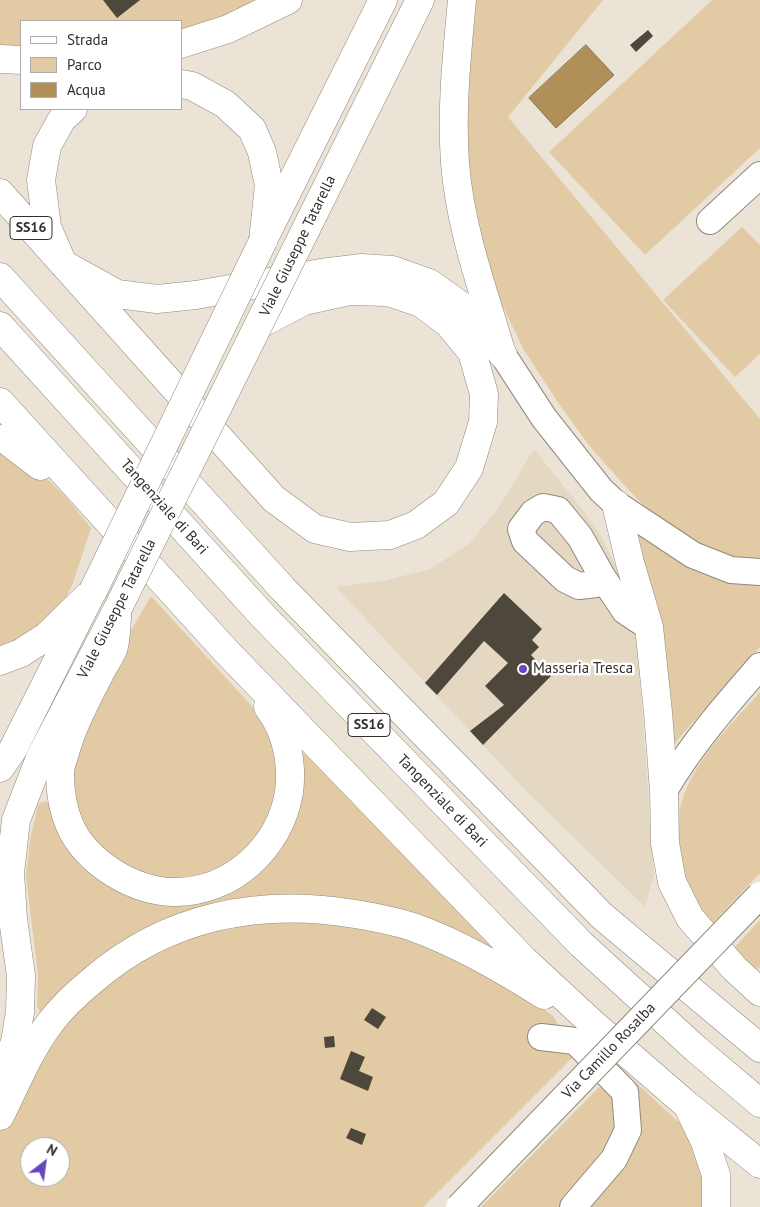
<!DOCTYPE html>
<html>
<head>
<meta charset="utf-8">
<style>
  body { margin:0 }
  #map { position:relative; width:760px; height:1207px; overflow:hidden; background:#ebe3d5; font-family:"PT Sans",sans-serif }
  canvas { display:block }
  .legend { position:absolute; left:20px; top:20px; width:162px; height:90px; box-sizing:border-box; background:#fff; border:1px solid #adacaa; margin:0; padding:6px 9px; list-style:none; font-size:15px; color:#33302b }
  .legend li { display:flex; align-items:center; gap:10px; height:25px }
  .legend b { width:25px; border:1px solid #adacaa }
  .north { position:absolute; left:20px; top:1137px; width:50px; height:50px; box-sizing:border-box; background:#fff; border:1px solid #adacaa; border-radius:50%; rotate:30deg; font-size:14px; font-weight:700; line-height:20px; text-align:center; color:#33302b }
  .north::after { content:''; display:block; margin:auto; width:18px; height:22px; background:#6747c0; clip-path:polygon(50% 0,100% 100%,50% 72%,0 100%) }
</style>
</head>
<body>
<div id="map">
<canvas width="760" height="1207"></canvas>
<ul class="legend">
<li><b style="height:6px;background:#fff"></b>Strada</li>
<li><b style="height:14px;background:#e2cba4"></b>Parco</li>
<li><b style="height:14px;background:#b09058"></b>Acqua</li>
</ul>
<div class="north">N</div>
</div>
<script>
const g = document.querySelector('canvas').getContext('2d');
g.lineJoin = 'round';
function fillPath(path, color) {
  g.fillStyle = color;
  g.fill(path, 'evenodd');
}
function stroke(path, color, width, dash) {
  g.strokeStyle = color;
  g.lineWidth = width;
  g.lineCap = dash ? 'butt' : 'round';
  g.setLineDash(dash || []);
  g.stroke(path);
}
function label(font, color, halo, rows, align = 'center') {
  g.font = font + ' "PT Sans",sans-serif';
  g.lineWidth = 5;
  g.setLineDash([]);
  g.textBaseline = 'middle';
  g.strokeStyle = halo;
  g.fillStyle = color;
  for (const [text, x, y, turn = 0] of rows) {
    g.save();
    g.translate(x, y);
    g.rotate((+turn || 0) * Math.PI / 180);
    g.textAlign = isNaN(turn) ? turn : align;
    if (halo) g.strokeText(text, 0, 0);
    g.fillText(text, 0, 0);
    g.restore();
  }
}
const built = new Path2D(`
  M 534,449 L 579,505 L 601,536 L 617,569 L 631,608 L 637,642 L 641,694 L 654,875 L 645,907 L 523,788 L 336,587 L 382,581 L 430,569 L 470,543 L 499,507 Z`);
const green = new Path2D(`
  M 0,0 L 268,0 L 181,34 L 181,21 L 21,21 L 21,49 L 0,48 Z
  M 468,0 L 603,0 L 508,117 L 760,419 L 760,564 L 724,560 L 666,526 L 636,498 L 591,448 L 559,404 L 524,350 L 502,305 L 488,262 L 474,211 L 464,153 Z
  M 712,0 L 760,0 L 760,148 L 645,255 L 549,152 Z
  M 742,227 L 760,245 L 760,354 L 735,377 L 663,300 Z
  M 0,452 L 39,471 L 66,497 L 91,528 L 73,583 L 54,621 L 0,652 Z
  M 633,530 L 760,583 L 760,647 L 672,746 L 662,630 L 657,604 Z
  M 151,596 L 259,714 L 279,746 L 283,783 L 266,833 L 238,860 L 206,876 L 184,878 L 147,877 L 95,848 L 79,822 L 67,776 L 121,648 Z
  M 760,692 L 760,873 L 710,926 C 704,917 697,909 693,900 C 684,883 680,864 679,845 C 678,836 677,827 678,818 C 686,767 727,729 760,692 Z
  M 305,754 L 498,953 L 235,904 L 45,1014 L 40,1012 L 37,1006 L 38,974 L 26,877 L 30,840 L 38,805 C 44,800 47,801 53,805 L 91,868 L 234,887 L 299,755 Z
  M 259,918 L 323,921 L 412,937 L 497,976 L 553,1016 L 576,1054 L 423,1207 L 0,1207 L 0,1127 L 54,1035 L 97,991 L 153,953 L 209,930 ZM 30,1147 L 60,1147 L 60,1177 L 30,1177 Z
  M 760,920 L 760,967 L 757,969 L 732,950 Z
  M 619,1067 L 685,1128 L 703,1158 L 707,1207 L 481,1207 Z`);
const water = new Path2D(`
  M 586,45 L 614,75 L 556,128 L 529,98 Z`);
const building = new Path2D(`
  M 103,0 L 140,0 L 117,18 Z
  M 648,30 L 653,36 L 636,52 L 630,45 Z
  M 504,593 L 542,629 L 532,640 L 539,647 L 531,655 L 551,676 L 483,745 L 470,731 L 504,705 L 485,686 L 508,663 L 484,641 L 437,695 L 425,683 Z
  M 372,1008 L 386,1017 L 378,1029 L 364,1020 Z
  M 334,1036 L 335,1047 L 325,1048 L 324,1037 Z
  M 351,1051 L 365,1057 L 359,1071 L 373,1077 L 368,1091 L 340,1079 Z
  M 351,1128 L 366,1134 L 362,1145 L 346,1138 Z`);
const minor = new Path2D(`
  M 710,221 L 760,175
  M 503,355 L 544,418 L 601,490 L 616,504 L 693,555 L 731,570 L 760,572
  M 603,578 L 580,537 L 558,510 L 543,507 L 533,513 L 521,529 L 525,541 L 565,579 L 579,586 L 596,584 L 603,578 L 625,611 L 649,627
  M 664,791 C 691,745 725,706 760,666
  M 541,1037 L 575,1041 L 625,1092 L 628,1130 L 614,1159 L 573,1207`);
const major = new Path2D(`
  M 462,0 C 457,54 451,108 455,163 C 460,228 483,290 501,351
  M 311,219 L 420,0
  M 263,240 L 383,0
  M 0,768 L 12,751 L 90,596
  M 0,1081 L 15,1042 L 20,1012 L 21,976 L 13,919 L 10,873 L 16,820 L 40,758 L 118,608`);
const highway = new Path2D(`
  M 181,44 L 228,29 L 288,0
  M 0,59 L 21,60
  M 181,84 L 192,86 L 225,104 L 252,129 L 262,152 L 269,185 L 263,241
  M 73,109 L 62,119 L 47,146 L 41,180 L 47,227 L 63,264 L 117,294 L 157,299 L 196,295 L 321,273 L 362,268 L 392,270 L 429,283 L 460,305 L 482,326 L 503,355
  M 0,193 L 274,499 L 315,529 L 350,537 L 390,535 L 416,525 L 446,503 L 469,468 L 483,422 L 484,394 L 472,352 L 449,324 L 421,303 L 388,292 L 349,291 L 304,301 L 260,324
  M 0,277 L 283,589 L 602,916 L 760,1048
  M 0,326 L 263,616 L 581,944 L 696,1049 L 760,1103
  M 0,402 L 225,650 L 524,960 L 591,1022 L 687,1105 L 760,1164
  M 0,439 L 6,440 L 40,466
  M 616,504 L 630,563 L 649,627 L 658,712 L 664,791 L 665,843 L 672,882 L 690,918 L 735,969 L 760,992
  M 118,608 C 116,620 117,634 114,646 C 112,654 106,662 102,669 C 88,697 72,725 64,756 C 62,761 60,768 60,774 C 60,791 63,810 70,826 C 87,863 133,891 173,892 C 231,893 280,848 289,792 C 293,763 286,730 268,707
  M 0,661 L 21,653 L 47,636 L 93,591
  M 690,1111 L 705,1142 L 716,1175 L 716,1207
  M 0,1116 C 16,1084 29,1051 50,1023 C 62,1007 77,993 93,980 C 167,916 259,898 355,914 C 374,917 394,921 413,927 C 460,944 502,969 544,995`);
const minorBridge = new Path2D(`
  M 459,1207 L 760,895`);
const majorBridge = new Path2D(`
  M 93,591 L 263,241
  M 118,608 L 311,219`);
const markers = [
  [523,669,5,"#6747c0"]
];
const shields = [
  [31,228,42],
  [369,725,42]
];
const shieldNames = [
  ["SS16",31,228],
  ["SS16",369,725]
];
const streetNames = [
  ["Viale Giuseppe Tatarella",298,246,-64],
  ["Tangenziale di Bari",164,507,48],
  ["Viale Giuseppe Tatarella",117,609,-63],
  ["Tangenziale di Bari",442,801,46],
  ["Via Camillo Rosalba",609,1051,-46]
];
const poiNames = [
  ["Masseria Tresca",533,669]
];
fillPath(built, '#e4d8c3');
fillPath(green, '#e2cba4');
fillPath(water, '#b09058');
stroke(water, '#8a734a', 1);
fillPath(building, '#4e473b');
stroke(minor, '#91897d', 28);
stroke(major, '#91897d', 29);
stroke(highway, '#91897d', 29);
stroke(minor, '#fff', 26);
stroke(major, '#fff', 28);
stroke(highway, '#fff', 28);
stroke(minorBridge, '#91897d', 28, []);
stroke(majorBridge, '#91897d', 29, []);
stroke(minorBridge, '#fff', 26);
stroke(majorBridge, '#fff', 28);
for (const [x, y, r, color] of markers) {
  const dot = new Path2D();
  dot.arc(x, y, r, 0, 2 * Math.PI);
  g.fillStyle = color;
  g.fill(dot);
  stroke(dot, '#fff', 2);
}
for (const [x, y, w] of shields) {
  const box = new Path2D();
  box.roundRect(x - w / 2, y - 11.5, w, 23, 4);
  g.fillStyle = '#fff';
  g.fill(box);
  stroke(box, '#33302b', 1);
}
label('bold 14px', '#33302b', null, shieldNames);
label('15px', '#33302b', '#fff', streetNames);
label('15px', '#33302b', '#fff', poiNames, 'left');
</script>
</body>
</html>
